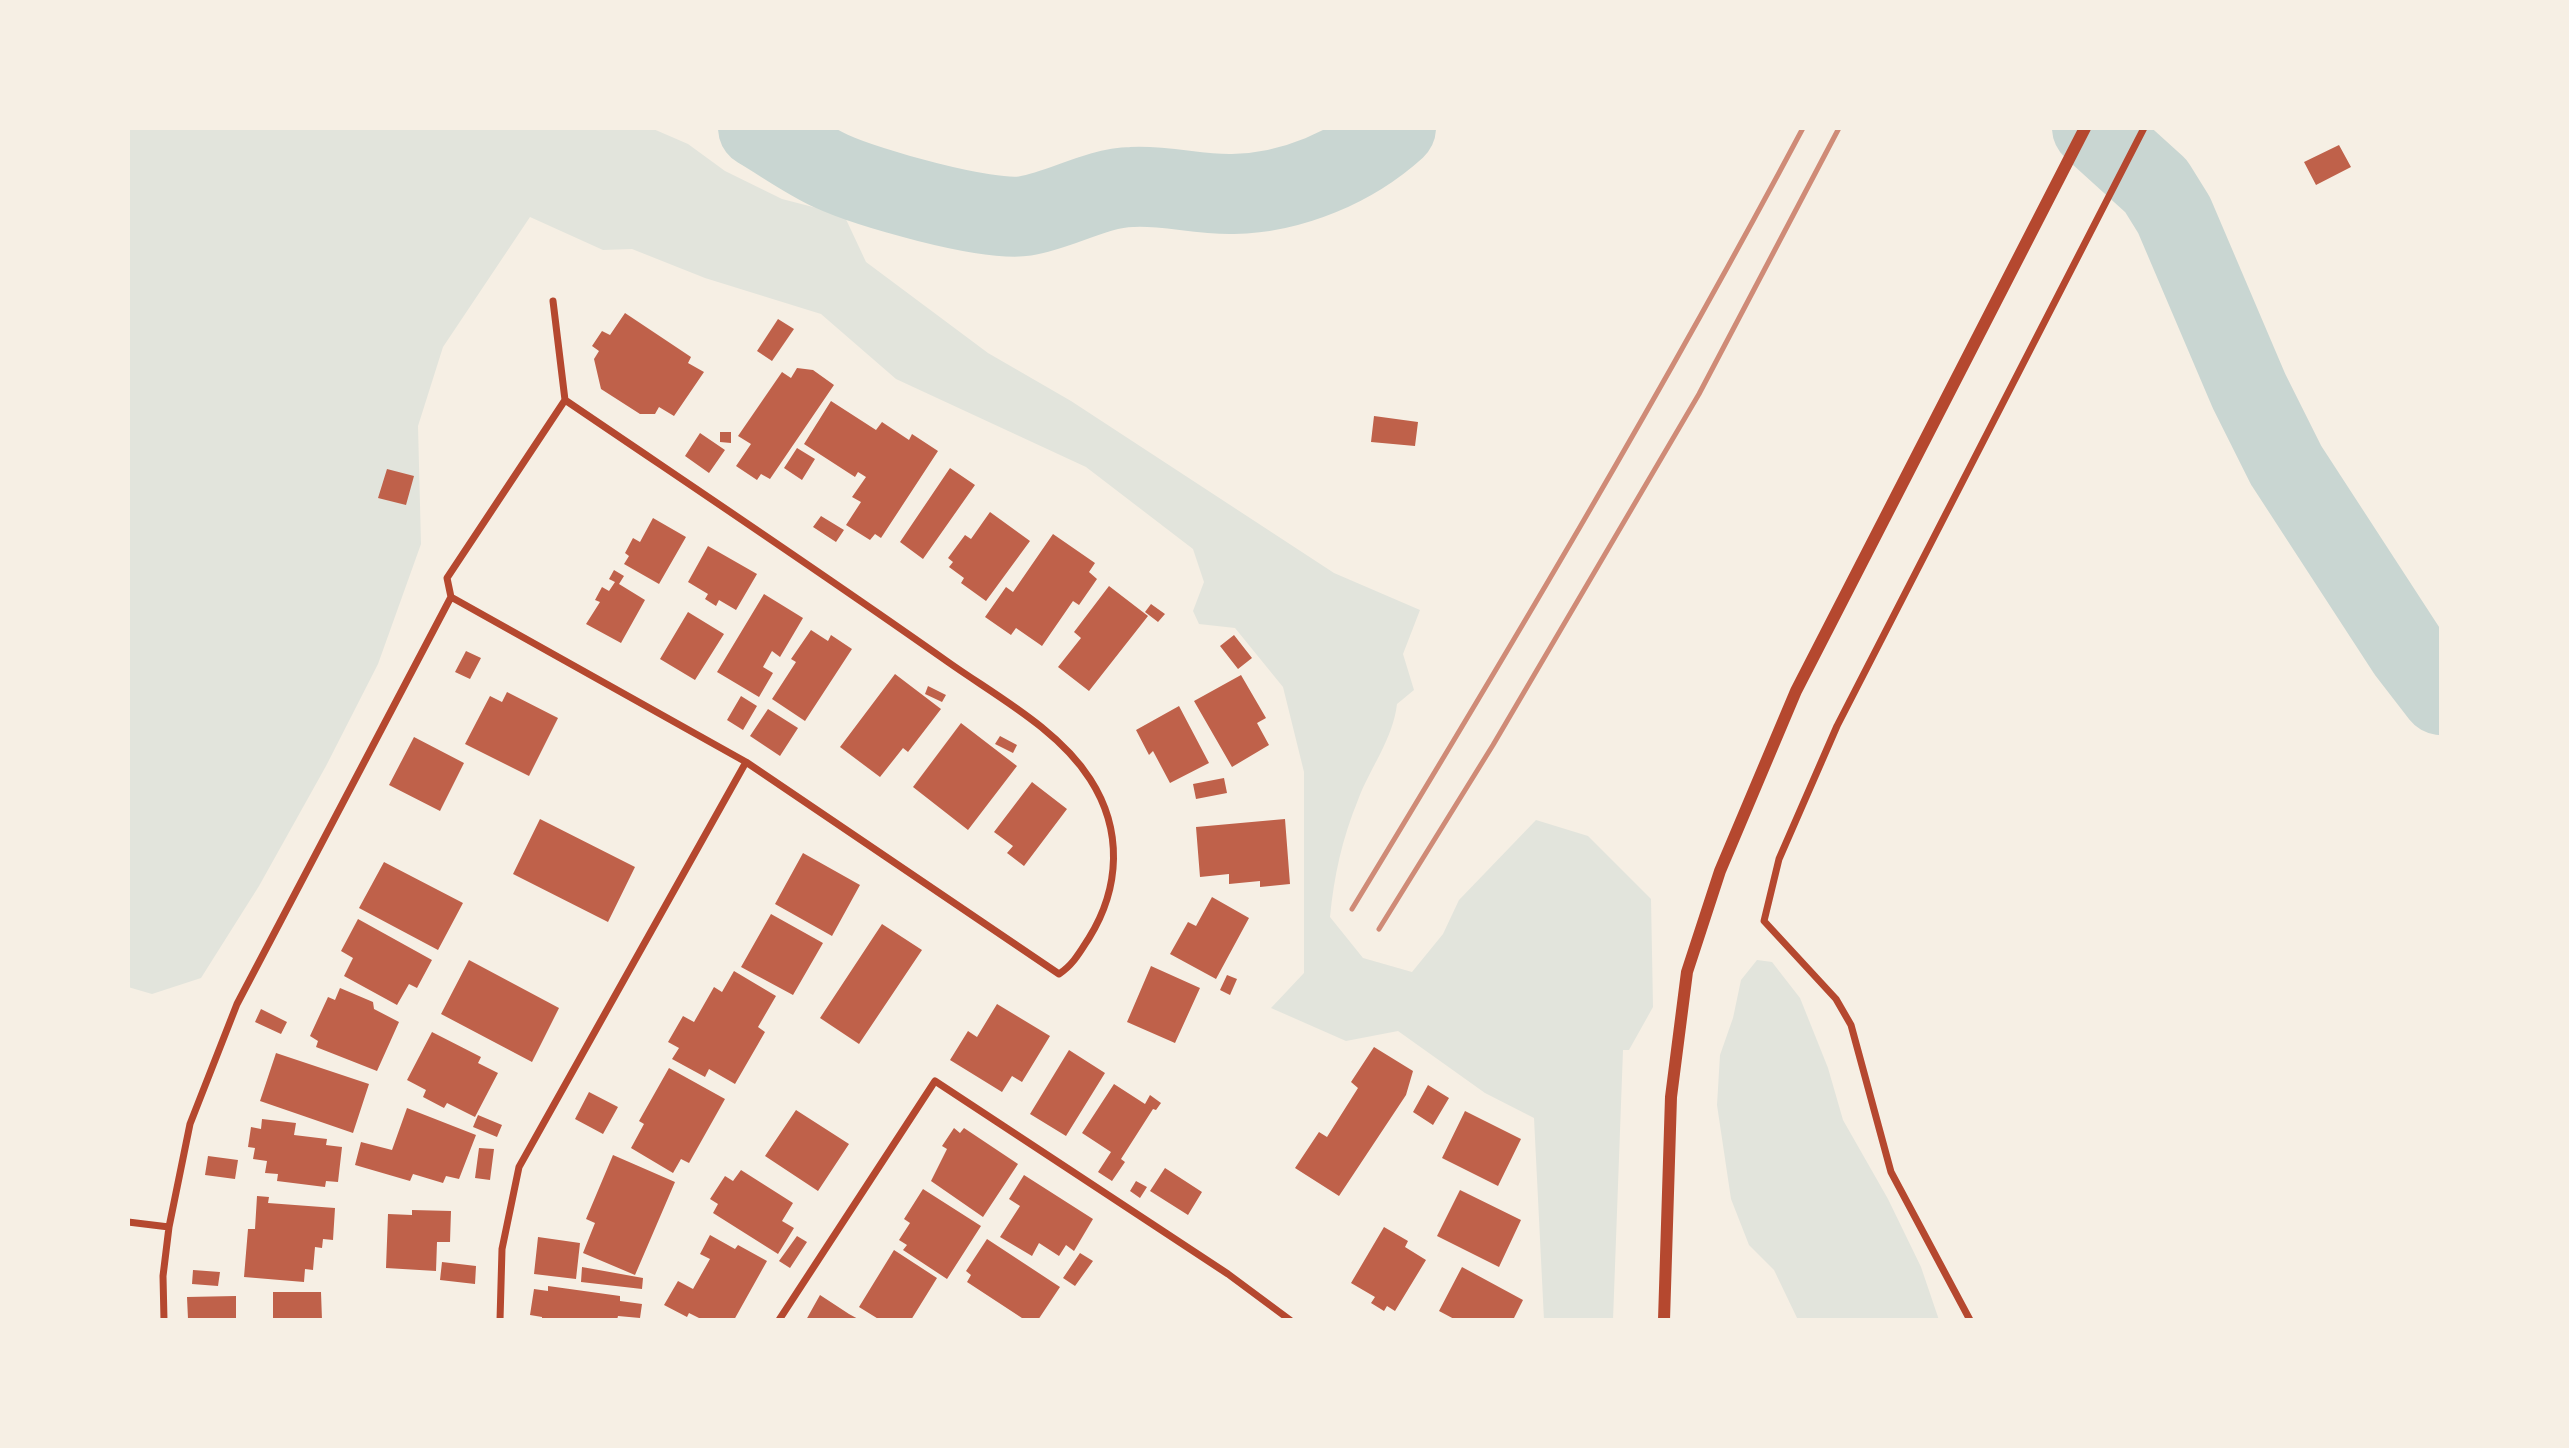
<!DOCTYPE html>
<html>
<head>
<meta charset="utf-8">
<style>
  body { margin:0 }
  #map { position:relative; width:2569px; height:1448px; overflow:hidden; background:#f6efe4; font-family:"Source Sans 3",sans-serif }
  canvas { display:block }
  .frame { position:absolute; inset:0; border:130px solid #f6efe4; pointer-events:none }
</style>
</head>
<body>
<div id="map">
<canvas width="2569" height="1448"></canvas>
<div class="frame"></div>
</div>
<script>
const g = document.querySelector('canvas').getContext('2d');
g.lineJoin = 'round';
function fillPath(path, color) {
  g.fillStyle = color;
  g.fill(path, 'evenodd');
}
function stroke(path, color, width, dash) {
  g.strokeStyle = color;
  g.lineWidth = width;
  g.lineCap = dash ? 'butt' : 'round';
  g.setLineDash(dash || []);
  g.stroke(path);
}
const green = new Path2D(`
  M 128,128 L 651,128 L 688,144 L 725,171 L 782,199 L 844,215 L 866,262 L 988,353 L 1071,401 L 1334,573 L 1420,610 L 1403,654 L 1414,690 L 1397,704 C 1393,739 1370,768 1358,800 C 1342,839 1334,876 1330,917 L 1363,958 L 1412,972 L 1443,934 L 1459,900 L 1536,820 L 1588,836 L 1651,899 L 1653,1007 L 1629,1050 L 1623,1050 L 1613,1320 L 1544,1320 L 1534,1118 L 1485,1093 L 1398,1031 L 1346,1041 L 1271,1008 L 1304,973 L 1304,772 L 1283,687 L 1235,628 L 1199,624 L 1193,611 L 1204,582 L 1193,549 L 1086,467 L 896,379 L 821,314 L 705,278 L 632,249 L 603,250 L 530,217 L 443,347 L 418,426 L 421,544 L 378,664 L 326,766 L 259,886 L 201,978 L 152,994 L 128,987 Z
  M 1757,960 L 1772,962 L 1800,998 L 1828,1068 L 1843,1120 L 1888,1199 L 1921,1267 L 1939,1320 L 1798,1320 L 1774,1270 L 1749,1245 L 1731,1199 L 1717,1105 L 1720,1055 L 1733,1018 L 1741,980 Z`);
const river = new Path2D(`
  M 758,128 C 782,142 805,159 831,171 C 868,188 987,222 1025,216 C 1062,210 1095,188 1132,187 C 1166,185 1199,195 1233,194 C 1292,193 1353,167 1396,128
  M 2092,128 L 2156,186 L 2174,215 L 2249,391 L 2286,465 L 2407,651 L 2441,695`);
const building = new Path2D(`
  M 2339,145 L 2351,167 L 2316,185 L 2304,162 Z
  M 625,313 L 691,357 L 688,363 L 704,372 L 674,416 L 659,407 L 655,414 L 640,414 L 601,389 L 594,359 L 599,351 L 592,346 L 602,331 L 610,335 Z
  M 778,319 L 794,329 L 772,361 L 757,351 Z
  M 797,368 L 813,370 L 834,385 L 770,479 L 761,474 L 757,480 L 736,466 L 751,444 L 738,436 L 782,372 L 791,378 Z
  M 831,401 L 876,430 L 882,422 L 909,440 L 912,434 L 938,451 L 881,538 L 875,534 L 870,540 L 846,525 L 861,502 L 852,497 L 866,477 L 858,472 L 855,477 L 804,444 Z
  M 1374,416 L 1418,422 L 1415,446 L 1371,442 Z
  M 720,432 L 731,432 L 731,443 L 720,442 Z
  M 700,433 L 725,450 L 709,473 L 685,456 Z
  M 797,448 L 815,459 L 802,480 L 784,468 Z
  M 950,468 L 975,485 L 923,559 L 900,542 Z
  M 387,469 L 414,476 L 406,505 L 378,498 Z
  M 990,512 L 1030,541 L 986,601 L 961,583 L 964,578 L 949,567 L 953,562 L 948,558 L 965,535 L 971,539 Z
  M 821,516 L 844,530 L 836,542 L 813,527 Z
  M 653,518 L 686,537 L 659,584 L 624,564 L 629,556 L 625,553 L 633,538 L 640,542 Z
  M 1053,534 L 1095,563 L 1089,572 L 1097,579 L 1079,605 L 1073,601 L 1042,646 L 1016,628 L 1011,635 L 985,617 L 1006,587 L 1013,592 Z
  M 708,546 L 757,574 L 736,610 L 719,600 L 716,606 L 705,599 L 708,594 L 688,582 Z
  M 614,570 L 624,576 L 619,584 L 645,600 L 621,643 L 586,624 L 600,602 L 595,600 L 602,587 L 609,591 L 615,582 L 609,579 Z
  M 1109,586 L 1148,616 L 1089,691 L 1058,667 L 1081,638 L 1074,632 Z
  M 764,594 L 803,618 L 780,657 L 772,651 L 763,667 L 773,673 L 759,697 L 717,672 Z
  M 1151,604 L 1165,614 L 1158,622 L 1145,612 Z
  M 688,612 L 724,634 L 695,680 L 660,659 Z
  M 811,630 L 828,641 L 831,635 L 852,649 L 805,721 L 772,699 L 796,662 L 791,659 Z
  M 1234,635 L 1252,658 L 1238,669 L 1220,646 Z
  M 466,651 L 481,658 L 470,679 L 455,672 Z
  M 895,674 L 941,709 L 908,752 L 903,748 L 880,777 L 840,747 Z
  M 1241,675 L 1266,718 L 1257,723 L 1269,745 L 1232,767 L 1194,701 Z
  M 928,686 L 946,695 L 942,702 L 925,694 Z
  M 507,692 L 558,718 L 529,776 L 465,744 L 490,696 L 502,702 Z
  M 741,696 L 757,706 L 743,730 L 727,720 Z
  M 1179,706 L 1209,763 L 1170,783 L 1153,751 L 1149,755 L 1136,730 Z
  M 768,709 L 798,728 L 780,756 L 750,736 Z
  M 961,723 L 1017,766 L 968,830 L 913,787 Z
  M 1000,736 L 1017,745 L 1013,753 L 995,744 Z
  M 414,737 L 464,763 L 440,811 L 389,785 Z
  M 1224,778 L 1227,793 L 1196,799 L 1193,784 Z
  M 1032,782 L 1067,809 L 1024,866 L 1007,853 L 1013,846 L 994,832 Z
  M 540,819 L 635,867 L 608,922 L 513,874 Z
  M 1285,819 L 1290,884 L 1260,887 L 1260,881 L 1229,884 L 1229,874 L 1200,877 L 1196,827 Z
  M 803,853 L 860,885 L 832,936 L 775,904 Z
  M 384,862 L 463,903 L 438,950 L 359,908 Z
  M 1212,897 L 1249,918 L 1216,979 L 1170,954 L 1188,922 L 1196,926 Z
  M 771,914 L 823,943 L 793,995 L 741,967 Z
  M 358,919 L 432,960 L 417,988 L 409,984 L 397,1005 L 344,976 L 353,958 L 341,951 Z
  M 882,924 L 922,950 L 859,1044 L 820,1018 Z
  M 469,960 L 559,1008 L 532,1062 L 441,1014 Z
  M 1151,966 L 1200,988 L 1175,1043 L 1127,1022 Z
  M 734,971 L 776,996 L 758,1027 L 765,1032 L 735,1084 L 709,1069 L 705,1077 L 672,1059 L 679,1048 L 668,1042 L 683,1016 L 694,1022 L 714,987 L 722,992 Z
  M 1227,975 L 1237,979 L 1230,995 L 1220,990 Z
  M 340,988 L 373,1002 L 374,1009 L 399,1022 L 377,1071 L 316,1047 L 318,1041 L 310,1036 L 328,997 L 335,1000 Z
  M 997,1004 L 1050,1036 L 1022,1082 L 1012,1076 L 1002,1092 L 950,1060 L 968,1031 L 977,1037 Z
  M 261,1009 L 287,1022 L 281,1034 L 255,1022 Z
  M 432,1032 L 481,1057 L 478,1063 L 498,1073 L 475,1117 L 447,1103 L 444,1108 L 423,1097 L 426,1090 L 407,1080 Z
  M 1374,1047 L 1413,1071 L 1406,1095 L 1339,1196 L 1295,1168 L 1319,1132 L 1327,1137 L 1358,1088 L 1351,1082 Z
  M 1069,1050 L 1105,1073 L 1066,1136 L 1030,1114 Z
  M 276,1053 L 369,1084 L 353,1133 L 260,1101 Z
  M 669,1068 L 725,1099 L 689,1163 L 681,1159 L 673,1173 L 631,1148 L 644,1124 L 639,1121 Z
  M 1114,1084 L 1145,1104 L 1150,1095 L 1161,1103 L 1156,1110 L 1153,1109 L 1121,1159 L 1125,1162 L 1112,1181 L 1098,1172 L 1111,1152 L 1082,1133 Z
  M 1428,1085 L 1449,1098 L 1433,1125 L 1413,1112 Z
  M 589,1092 L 618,1107 L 603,1134 L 575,1119 Z
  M 407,1108 L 476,1135 L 459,1179 L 446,1176 L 443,1183 L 413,1174 L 410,1181 L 355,1165 L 361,1142 L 392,1150 Z
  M 796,1110 L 849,1144 L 818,1191 L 765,1156 Z
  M 1465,1111 L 1521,1139 L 1498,1186 L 1442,1158 Z
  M 478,1115 L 502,1125 L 497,1137 L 473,1127 Z
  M 262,1119 L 296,1123 L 294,1135 L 327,1139 L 326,1145 L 342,1147 L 338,1182 L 326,1181 L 325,1187 L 277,1181 L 278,1174 L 265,1173 L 267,1161 L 253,1159 L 255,1148 L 248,1147 L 251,1127 L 261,1129 Z
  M 954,1128 L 960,1133 L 964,1128 L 1018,1164 L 983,1217 L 931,1181 L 947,1149 L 942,1146 Z
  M 479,1148 L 494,1149 L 490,1180 L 475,1178 Z
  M 613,1155 L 675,1182 L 635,1275 L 583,1253 L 595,1223 L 586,1219 Z
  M 208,1156 L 238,1160 L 235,1179 L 205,1175 Z
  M 1165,1168 L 1202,1192 L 1188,1215 L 1150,1191 Z
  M 741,1170 L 793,1203 L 782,1221 L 794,1228 L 778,1254 L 713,1213 L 718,1204 L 710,1199 L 725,1176 L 733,1181 Z
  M 1024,1175 L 1093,1219 L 1074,1251 L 1066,1245 L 1059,1256 L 1039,1243 L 1032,1256 L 1000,1237 L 1020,1206 L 1009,1199 Z
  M 1136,1181 L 1147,1187 L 1140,1198 L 1130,1191 Z
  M 923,1189 L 981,1226 L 947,1279 L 903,1250 L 907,1245 L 899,1240 L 910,1223 L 904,1219 Z
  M 1460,1190 L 1521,1220 L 1499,1267 L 1437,1236 Z
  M 257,1196 L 269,1197 L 268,1203 L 335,1208 L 333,1240 L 323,1239 L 322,1248 L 315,1247 L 313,1270 L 305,1269 L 304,1282 L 244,1277 L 248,1229 L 255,1229 Z
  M 412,1210 L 451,1211 L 450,1242 L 437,1242 L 436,1271 L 386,1268 L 388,1214 L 412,1215 Z
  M 1384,1227 L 1408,1241 L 1405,1247 L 1426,1260 L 1395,1311 L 1387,1306 L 1384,1311 L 1371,1303 L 1375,1297 L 1351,1283 Z
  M 710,1235 L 735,1249 L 738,1245 L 767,1261 L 734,1320 L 703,1320 L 689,1313 L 687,1317 L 664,1305 L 678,1281 L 693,1289 L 710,1259 L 700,1254 Z
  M 797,1236 L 807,1242 L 790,1268 L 779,1261 Z
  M 538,1237 L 580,1243 L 576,1279 L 534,1274 Z
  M 987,1239 L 1060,1287 L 1038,1320 L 1025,1320 L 967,1282 L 971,1275 L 966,1271 Z
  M 894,1250 L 937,1278 L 911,1320 L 880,1320 L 859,1307 Z
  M 1080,1253 L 1093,1261 L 1075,1286 L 1063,1278 Z
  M 442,1262 L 476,1266 L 475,1284 L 440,1280 Z
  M 582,1267 L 643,1278 L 642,1289 L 581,1282 Z
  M 1462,1267 L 1523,1300 L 1513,1320 L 1456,1320 L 1439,1311 Z
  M 193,1270 L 220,1272 L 218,1286 L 192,1284 Z
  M 548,1286 L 620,1296 L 620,1301 L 642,1304 L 640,1318 L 618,1316 L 617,1320 L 542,1320 L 542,1317 L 530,1315 L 534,1289 L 548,1291 Z
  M 273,1292 L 321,1292 L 322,1320 L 273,1320 Z
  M 820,1295 L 849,1314 L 860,1320 L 806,1320 Z
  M 236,1296 L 236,1320 L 188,1319 L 187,1297 Z`);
const minor = new Path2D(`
  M 451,597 L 447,578 L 565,400
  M 128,1222 L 169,1227
  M 164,1320 L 163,1276 L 169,1227 L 190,1124 L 237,1004 L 451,597 L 746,762 L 1059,974 C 1073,965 1080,952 1089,938 C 1120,888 1123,830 1090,779 C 1058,729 996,696 948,662 C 822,573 693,487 565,400 L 553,301
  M 500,1320 L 502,1249 L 519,1167 L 746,762
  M 779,1320 L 935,1081 L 1228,1274 L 1290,1320
  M 1970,1320 L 1891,1172 L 1851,1025 L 1836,999 L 1764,921 L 1779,859 L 1837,726 L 2144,128`);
const tertiary = new Path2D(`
  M 1664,1320 L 1671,1097 L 1687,972 L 1720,871 L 1796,691 L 2085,128`);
const rail = new Path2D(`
  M 1352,909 C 1508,652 1662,393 1803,128
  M 1379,929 L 1493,745 L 1699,394 L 1839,128`);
fillPath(green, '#e2e4dc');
stroke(river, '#c9d6d2', 80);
fillPath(building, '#bf614a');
stroke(minor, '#b5482f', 7);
stroke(tertiary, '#b5482f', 12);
stroke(rail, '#cf8b77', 5);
</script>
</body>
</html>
